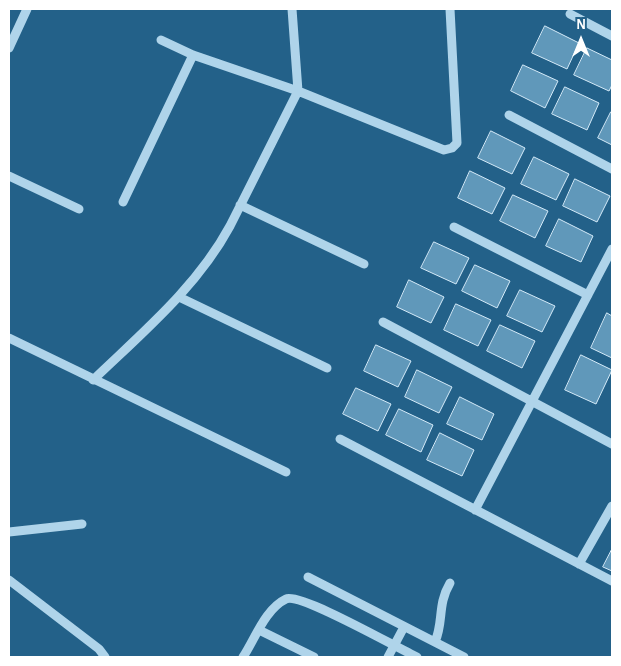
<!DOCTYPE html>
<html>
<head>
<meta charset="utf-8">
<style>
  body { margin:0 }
  #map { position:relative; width:621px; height:666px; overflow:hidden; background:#236189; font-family:"Alegreya Sans",sans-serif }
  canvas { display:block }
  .frame { position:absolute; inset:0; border:10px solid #fff; pointer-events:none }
  .north { position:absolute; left:556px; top:15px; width:50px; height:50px; -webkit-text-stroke:4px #236189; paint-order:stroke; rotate:0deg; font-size:14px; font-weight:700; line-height:20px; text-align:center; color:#fff }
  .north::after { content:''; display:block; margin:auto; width:18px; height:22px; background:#fff; clip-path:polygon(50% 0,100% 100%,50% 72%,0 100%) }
</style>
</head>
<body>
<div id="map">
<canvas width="621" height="666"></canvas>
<div class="frame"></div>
<div class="north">N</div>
</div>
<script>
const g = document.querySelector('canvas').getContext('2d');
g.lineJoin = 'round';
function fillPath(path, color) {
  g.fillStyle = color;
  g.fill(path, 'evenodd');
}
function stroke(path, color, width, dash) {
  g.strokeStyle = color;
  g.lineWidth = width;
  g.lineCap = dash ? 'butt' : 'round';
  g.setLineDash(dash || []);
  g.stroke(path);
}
const building = new Path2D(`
  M 545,26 L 579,43 L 567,69 L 532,53 Z
  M 587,48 L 612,60 L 612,85 L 609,91 L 574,75 Z
  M 523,65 L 558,81 L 545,108 L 511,91 Z
  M 565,87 L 599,103 L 587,130 L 552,114 Z
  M 611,112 L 612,112 L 612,145 L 598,138 Z
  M 491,131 L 525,148 L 512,174 L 478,158 Z
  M 534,157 L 569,174 L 556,200 L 521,184 Z
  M 470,171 L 505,188 L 492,214 L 458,198 Z
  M 575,179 L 610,196 L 597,222 L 563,206 Z
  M 513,195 L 548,211 L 535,238 L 500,221 Z
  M 559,219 L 593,236 L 581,262 L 546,246 Z
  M 434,242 L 469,258 L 456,284 L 421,268 Z
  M 475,265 L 510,281 L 497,308 L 462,291 Z
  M 409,280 L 444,297 L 431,323 L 397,307 Z
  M 520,290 L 555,306 L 542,332 L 507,316 Z
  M 456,304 L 491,320 L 478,346 L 444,330 Z
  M 607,313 L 612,316 L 612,358 L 591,348 Z
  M 500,325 L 535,341 L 522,368 L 487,351 Z
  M 376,345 L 411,361 L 398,387 L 364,371 Z
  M 581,355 L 612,370 L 596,404 L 565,390 Z
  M 417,370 L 452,387 L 439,413 L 405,397 Z
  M 356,388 L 391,404 L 378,431 L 343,414 Z
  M 460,397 L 494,414 L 482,440 L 447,424 Z
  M 399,409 L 433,425 L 421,452 L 386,435 Z
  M 440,433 L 474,450 L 462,476 L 427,460 Z
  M 612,549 L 612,571 L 603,567 Z`);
const minor = new Path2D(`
  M 570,14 L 612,36
  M 161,40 L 193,55 L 298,91 L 444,150 L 452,148 L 457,143 L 450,9
  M 9,48 L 27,9
  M 509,115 L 612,169
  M 9,176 L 79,209
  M 123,202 L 193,55
  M 240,205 L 364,264
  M 454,227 L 588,295
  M 179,297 L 327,368
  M 383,322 L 612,444
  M 9,338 L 286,472
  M 93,380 C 143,332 197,287 230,226 L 298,91 L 292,9
  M 340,439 L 612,581
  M 475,510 L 612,249
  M 9,532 L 82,524
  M 579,564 L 612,506
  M 308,577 L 464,657
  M 9,580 L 99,649 L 105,657
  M 259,630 L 314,657
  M 435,642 C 444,621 437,605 450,583
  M 243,657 C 255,639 265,609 286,599 C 300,592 397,648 417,657
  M 388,657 L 404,627`);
fillPath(building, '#6098ba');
stroke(building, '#d4eaf8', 1);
stroke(minor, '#afd4ea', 9);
</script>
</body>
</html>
